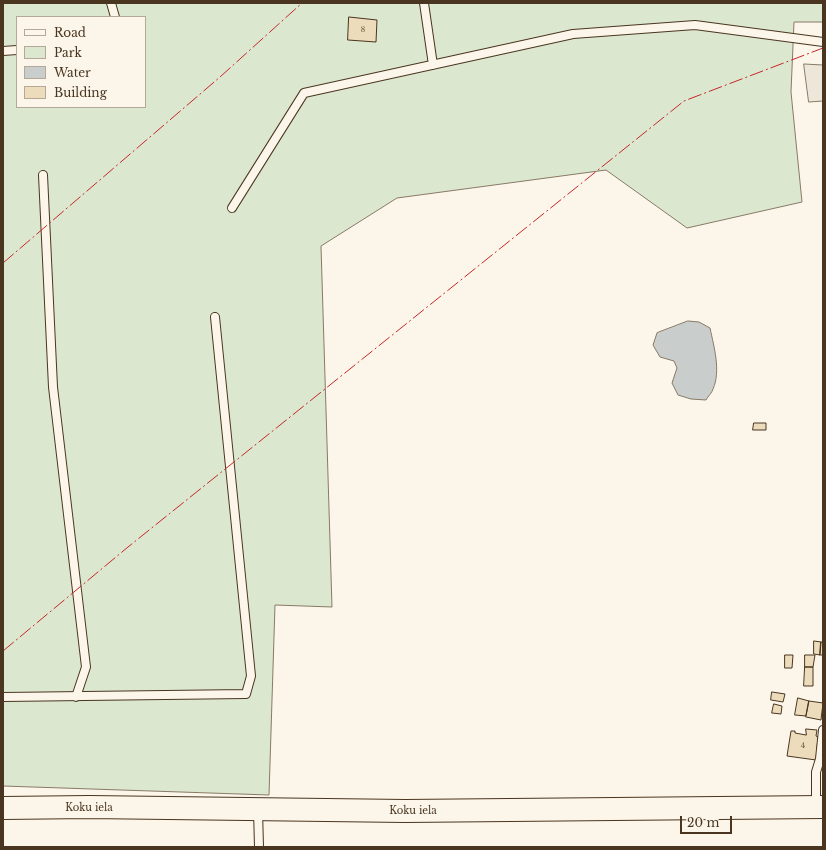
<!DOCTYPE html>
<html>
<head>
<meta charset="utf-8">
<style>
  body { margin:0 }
  #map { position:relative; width:826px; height:850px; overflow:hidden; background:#fbf6e9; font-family:"Libre Baskerville",serif }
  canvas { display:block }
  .frame { position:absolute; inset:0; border:4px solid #4a3520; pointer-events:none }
  .legend { position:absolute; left:16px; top:16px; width:130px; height:92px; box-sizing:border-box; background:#fbf6e9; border:1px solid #b4a999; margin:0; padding:5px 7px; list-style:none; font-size:12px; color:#4a3520 }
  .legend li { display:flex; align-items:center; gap:8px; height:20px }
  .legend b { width:20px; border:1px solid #b4a999 }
  .scale { position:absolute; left:680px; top:816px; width:52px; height:18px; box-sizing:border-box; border:2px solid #4a3520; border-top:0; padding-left:5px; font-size:12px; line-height:14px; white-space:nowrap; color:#4a3520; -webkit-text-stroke:3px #fbf6e9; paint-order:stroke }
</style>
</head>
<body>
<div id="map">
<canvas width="826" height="850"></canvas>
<div class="frame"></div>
<ul class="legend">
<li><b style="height:5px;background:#fbf6e9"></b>Road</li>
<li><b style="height:11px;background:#dce7d0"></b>Park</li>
<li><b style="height:11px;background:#c9cecd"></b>Water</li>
<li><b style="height:11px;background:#ecdcbc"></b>Building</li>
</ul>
<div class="scale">20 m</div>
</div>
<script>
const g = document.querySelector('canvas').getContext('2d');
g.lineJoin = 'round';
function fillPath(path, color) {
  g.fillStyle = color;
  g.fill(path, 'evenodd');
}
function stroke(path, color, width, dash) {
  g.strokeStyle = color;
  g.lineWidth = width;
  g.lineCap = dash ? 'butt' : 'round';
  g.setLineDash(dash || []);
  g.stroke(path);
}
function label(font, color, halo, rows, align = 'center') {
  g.font = font + ' "Libre Baskerville",serif';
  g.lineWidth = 3;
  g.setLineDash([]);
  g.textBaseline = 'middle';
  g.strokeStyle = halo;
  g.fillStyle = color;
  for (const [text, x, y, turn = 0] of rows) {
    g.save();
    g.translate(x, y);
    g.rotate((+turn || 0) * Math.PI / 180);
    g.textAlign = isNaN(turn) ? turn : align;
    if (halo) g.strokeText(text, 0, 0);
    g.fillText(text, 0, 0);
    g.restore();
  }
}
const green = new Path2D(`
  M 3,3 L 823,3 L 823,22 L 794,22 L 791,92 L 802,202 L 687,228 L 606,170 L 397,198 L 321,246 L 332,607 L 275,605 L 269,795 L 3,786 ZM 17,17 L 145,17 L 145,107 L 17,107 Z`);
const parking = new Path2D(`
  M 804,64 L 823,65 L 823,101 L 809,102 Z`);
const water = new Path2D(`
  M 688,321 L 699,322 L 710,328 C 714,347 721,371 713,389 C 712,393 708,396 706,400 L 691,399 L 678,395 L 672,383 L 677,368 L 674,361 L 660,357 L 653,345 L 657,333 Z`);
const building = new Path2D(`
  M 349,17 L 377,20 L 376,42 L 348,40 Z
  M 754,423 L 766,423 L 766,430 L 753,430 Z
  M 814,641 L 821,642 L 820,655 L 814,654 Z
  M 821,642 L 823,642 L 823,655 L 820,655 Z
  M 785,655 L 793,655 L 792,668 L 785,668 Z
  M 805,655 L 815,655 L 813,667 L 805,667 Z
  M 805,667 L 813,667 L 813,686 L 804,686 Z
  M 772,692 L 785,694 L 783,702 L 771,700 Z
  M 798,698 L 809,701 L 806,716 L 795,715 Z
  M 809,701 L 823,703 L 821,720 L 806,717 Z
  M 774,704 L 782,706 L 781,714 L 772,713 Z
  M 806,729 L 817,730 L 816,736 L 818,737 L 816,760 L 787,756 L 791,731 L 795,731 L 795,733 L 806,735 Z`);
const lane = new Path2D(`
  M 111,3 L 115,17
  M 424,3 L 433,65
  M 3,51 L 17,50
  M 43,175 L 53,387 L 86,667 L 76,697
  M 232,208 L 304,93 L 573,34 L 695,25 L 823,42
  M 3,697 L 246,694 L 251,676 L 215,317
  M 816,806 L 816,772 L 820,759 L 823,730
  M 258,810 L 259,847`);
const secondary = new Path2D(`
  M 3,808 L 89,807 L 405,811 L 823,807`);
const power = new Path2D(`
  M 3,263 L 220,77 L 302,3
  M 3,651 L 128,547 L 684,101 L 823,48`);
const numberNames = [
  ["8",363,30],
  ["4",803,746]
];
const streetNames = [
  ["Koku iela",89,808],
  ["Koku iela",413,811]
];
fillPath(green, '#dce7d0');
stroke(green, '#887966', 1);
fillPath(parking, '#ede7d9');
stroke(parking, '#887966', 1);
fillPath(water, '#c9cecd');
stroke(water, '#887966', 1);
fillPath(building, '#ecdcbc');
stroke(building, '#4a3520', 1);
stroke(lane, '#4a3520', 10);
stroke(secondary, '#4a3520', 24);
stroke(lane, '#fbf6e9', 8);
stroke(secondary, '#fbf6e9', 22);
stroke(power, '#c62828', 1, [14, 3, 2, 3]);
label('8px', '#725f47', null, numberNames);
label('10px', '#4a3520', '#fbf6e9', streetNames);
</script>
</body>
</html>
